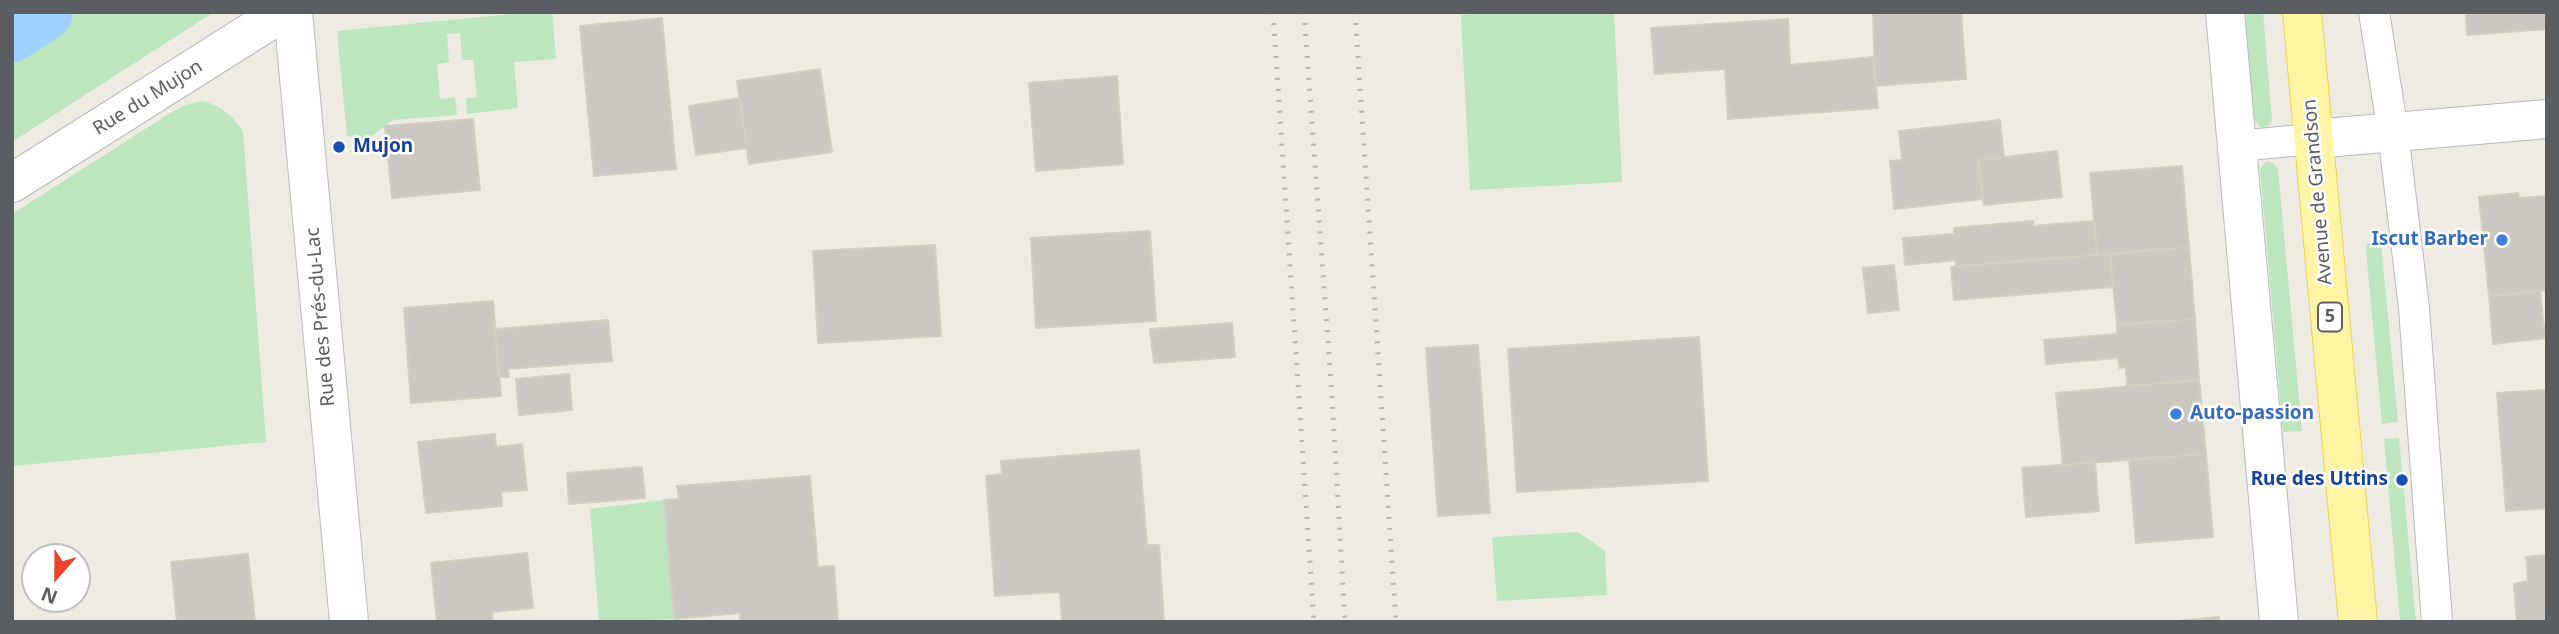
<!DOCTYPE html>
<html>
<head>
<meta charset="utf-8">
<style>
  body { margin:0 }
  #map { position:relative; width:2559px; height:634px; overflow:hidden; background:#eeece2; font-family:"Noto Sans",sans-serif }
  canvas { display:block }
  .frame { position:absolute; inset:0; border:14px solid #5a5e63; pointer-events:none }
  .north { position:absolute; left:21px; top:543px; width:70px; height:70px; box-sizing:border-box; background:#fff; border:2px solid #bdbfc1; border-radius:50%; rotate:201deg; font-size:19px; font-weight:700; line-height:28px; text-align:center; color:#5a5e63 }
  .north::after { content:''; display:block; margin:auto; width:24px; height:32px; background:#ee4127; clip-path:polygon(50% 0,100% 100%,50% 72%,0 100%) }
</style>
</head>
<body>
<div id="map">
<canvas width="2559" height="634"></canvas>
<div class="frame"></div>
<div class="north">N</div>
</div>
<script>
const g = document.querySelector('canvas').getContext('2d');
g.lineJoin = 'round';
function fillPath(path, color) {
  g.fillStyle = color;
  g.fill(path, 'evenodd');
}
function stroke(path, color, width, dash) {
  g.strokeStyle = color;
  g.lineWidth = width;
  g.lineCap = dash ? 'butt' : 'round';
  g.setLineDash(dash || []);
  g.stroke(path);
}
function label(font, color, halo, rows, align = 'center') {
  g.font = font + ' "Noto Sans",sans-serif';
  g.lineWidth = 5;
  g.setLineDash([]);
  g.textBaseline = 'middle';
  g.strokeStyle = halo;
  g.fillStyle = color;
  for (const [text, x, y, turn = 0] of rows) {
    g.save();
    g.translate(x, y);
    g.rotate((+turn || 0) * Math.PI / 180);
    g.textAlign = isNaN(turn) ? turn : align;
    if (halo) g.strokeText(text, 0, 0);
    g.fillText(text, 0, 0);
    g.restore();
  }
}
const green = new Path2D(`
  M 74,12 L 214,12 L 12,142 L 12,53 Z
  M 532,12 L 552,12 L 556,59 L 514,62 L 518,108 L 467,114 L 466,98 L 477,97 L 473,60 L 462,60 L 460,33 L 447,34 L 449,62 L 437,64 L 440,99 L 455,97 L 457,115 L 393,120 L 366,140 L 347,136 L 337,31 Z
  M 1506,12 L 1614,12 L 1622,182 L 1470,190 L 1461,15 Z
  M 2245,12 L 2263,12 L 2272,120 C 2270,126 2266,128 2260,127 L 2254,119 Z
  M 203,101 C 222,107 232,115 243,131 L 266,442 L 12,466 L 12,214 L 167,115 L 185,105 Z
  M 2267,161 L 2273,163 L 2278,169 L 2302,431 L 2283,432 L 2260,169 Z
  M 2377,239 L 2381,243 L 2398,422 L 2382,424 L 2366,250 L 2367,244 Z
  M 2399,438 L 2416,622 L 2400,622 L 2384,439 Z
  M 664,500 L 674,619 L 599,622 L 590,509 Z
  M 1578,532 L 1605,551 L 1607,595 L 1497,601 L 1492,537 Z`);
const canal = new Path2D(`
  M 12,33 L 44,12`);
const building = new Path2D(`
  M 1873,12 L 1961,12 L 1966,79 L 1875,86 Z
  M 2466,12 L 2547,12 L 2547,29 L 2467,35 Z
  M 662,18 L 676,169 L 594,176 L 580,26 Z
  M 1788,19 L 1790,65 L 1873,57 L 1878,108 L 1728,119 L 1725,69 L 1655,74 L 1651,28 Z
  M 820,69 L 832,152 L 749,164 L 737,81 Z
  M 1117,76 L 1123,164 L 1036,171 L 1029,83 Z
  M 740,98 L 747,148 L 696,155 L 689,106 Z
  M 473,119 L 480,190 L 392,198 L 385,126 Z
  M 2000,120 L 2004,157 L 1978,160 L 1983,199 L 1894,209 L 1890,161 L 1902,160 L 1899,131 Z
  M 2057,151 L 2062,197 L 1984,205 L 1978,160 Z
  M 2182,166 L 2189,247 L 2097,255 L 2090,173 Z
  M 2518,193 L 2519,198 L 2547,196 L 2547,290 L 2489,296 L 2479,197 Z
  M 2033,221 L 2033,226 L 2094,221 L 2097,255 L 1956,266 L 1956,260 L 1905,265 L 1903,238 L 1954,234 L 1954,228 Z
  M 1150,231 L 1156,321 L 1036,328 L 1031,238 Z
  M 935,245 L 941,336 L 818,343 L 813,251 Z
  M 2189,247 L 2195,319 L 2117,325 L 2110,254 Z
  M 2110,254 L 2113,287 L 1954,300 L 1951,267 Z
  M 1894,265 L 1899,310 L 1868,313 L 1863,268 Z
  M 2540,291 L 2545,338 L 2493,344 L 2489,296 Z
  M 493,301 L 501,396 L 411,403 L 404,308 Z
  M 2195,319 L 2199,380 L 2127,386 L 2126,367 L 2119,368 L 2118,358 L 2046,364 L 2044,340 L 2117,334 L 2117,325 Z
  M 608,320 L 612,361 L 508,369 L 509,377 L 499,377 L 495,329 Z
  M 1232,323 L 1235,357 L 1154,363 L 1150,329 Z
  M 1699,337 L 1708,481 L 1517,492 L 1508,349 Z
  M 1478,345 L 1490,513 L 1438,516 L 1426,348 Z
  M 569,374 L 572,410 L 519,415 L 516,379 Z
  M 2199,380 L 2206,454 L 2063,465 L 2056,393 Z
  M 2547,390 L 2547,508 L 2506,511 L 2497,393 Z
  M 495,434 L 496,447 L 522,444 L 527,490 L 501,492 L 502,506 L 426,513 L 418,442 Z
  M 1139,450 L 1147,545 L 1159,545 L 1164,622 L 1062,622 L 1060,592 L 995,596 L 986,476 L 1002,474 L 1001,461 Z
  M 2206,454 L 2213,537 L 2136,543 L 2129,460 Z
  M 2095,462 L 2099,511 L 2026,517 L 2022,468 Z
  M 642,467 L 645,498 L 569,504 L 567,473 Z
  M 810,476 L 818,567 L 834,566 L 838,622 L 740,622 L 740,613 L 674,619 L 664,500 L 679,499 L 677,486 Z
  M 527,553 L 533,608 L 492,612 L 493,622 L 437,622 L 431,563 Z
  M 248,554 L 255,622 L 177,622 L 171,562 Z
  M 2547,555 L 2547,622 L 2517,622 L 2514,584 L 2528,581 L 2526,557 Z
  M 2219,617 L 2219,622 L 2167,622 Z`);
const lane = new Path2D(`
  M 2374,12 L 2393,132 L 2414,308 L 2437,622
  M 2237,146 L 2313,139`);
const street = new Path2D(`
  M 2225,12 L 2279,622
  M 2313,139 L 2547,119
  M 12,183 L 283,12`);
const secondary = new Path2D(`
  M 293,12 L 349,622`);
const primary = new Path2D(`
  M 2302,12 L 2358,622`);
const rail = new Path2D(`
  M 1273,12 L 1314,622
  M 1304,12 L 1332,397 L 1345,622
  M 1355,12 L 1396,622`);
const markers = [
  [339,147,7,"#1a4fb4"],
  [2502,240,7,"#3f7fe0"],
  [2176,414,7,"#3f7fe0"],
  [2402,480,7,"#1a4fb4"]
];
const shields = [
  [2330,317,24]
];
const shieldNames = [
  ["5",2330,317]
];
const streetNames = [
  ["Rue du Mujon",148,98,-32],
  ["Avenue de Grandson",2318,192,-95],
  ["Rue des Prés-du-Lac",321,317,-95]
];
const transitNames = [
  ["Mujon",353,147],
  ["Rue des Uttins",2388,480,"right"]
];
const shopNames = [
  ["Iscut Barber",2488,240],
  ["Auto-passion",2190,414,"left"]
];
fillPath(green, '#bde6bf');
stroke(canal, '#a0d1ff', 58);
fillPath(building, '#cbc8c1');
stroke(building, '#d2cec0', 2);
stroke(lane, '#b7babf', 32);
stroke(street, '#b7babf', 40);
stroke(secondary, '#b8bbc1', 40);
stroke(primary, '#f5d053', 40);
stroke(lane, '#fff', 30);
stroke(street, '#fff', 38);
stroke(secondary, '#fff', 38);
stroke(primary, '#fff5a5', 38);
stroke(rail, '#b5b6b6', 5, [2, 9]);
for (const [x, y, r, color] of markers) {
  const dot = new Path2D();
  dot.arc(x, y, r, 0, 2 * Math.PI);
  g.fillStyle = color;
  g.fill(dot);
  stroke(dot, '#fff', 2.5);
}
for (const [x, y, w] of shields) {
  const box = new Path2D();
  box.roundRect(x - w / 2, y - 14.5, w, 29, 5);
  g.fillStyle = '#fff';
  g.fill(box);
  stroke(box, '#5a5e63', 2);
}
label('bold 18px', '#5a5e63', null, shieldNames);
label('19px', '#5a5e63', '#fff', streetNames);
label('bold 19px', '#164399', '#fff', transitNames, 'left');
label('bold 19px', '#366cbe', '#fff', shopNames, 'right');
</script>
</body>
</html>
